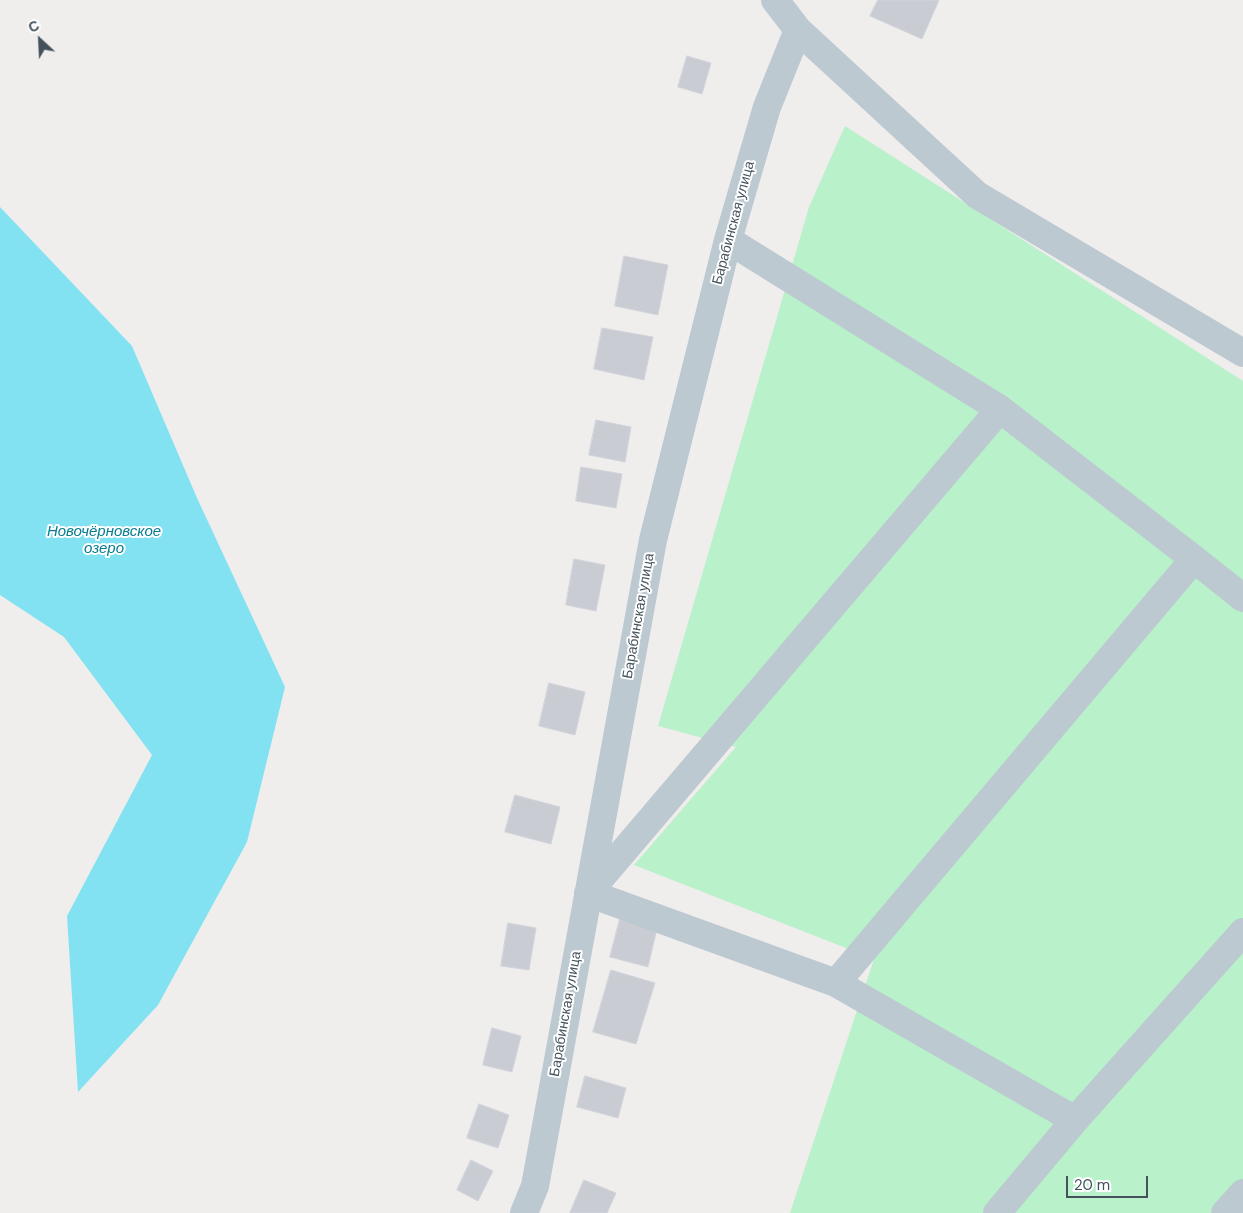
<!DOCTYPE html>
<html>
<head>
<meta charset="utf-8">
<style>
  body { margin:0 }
  #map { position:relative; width:1243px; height:1213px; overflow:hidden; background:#f0eded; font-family:"DM Sans",sans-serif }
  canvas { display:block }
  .north { position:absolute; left:15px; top:15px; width:50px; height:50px; -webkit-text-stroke:4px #fff; paint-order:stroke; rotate:335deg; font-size:14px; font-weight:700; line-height:20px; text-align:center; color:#44525c }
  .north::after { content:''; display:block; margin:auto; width:18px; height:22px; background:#44525c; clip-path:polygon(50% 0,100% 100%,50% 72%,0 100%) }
  .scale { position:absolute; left:1066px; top:1176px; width:82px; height:22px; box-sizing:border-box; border:2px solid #44525c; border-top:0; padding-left:6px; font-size:15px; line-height:18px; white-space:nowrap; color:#44525c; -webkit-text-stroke:4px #fff; paint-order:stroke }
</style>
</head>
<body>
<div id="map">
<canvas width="1243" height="1213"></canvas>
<div class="north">С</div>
<div class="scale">20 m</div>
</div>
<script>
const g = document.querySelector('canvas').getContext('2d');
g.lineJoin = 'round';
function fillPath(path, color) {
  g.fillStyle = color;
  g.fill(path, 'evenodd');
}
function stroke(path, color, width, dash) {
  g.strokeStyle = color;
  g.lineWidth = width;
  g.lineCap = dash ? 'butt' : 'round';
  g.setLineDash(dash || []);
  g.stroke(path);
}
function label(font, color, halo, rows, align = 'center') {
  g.font = font + ' "DM Sans",sans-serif';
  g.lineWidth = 4;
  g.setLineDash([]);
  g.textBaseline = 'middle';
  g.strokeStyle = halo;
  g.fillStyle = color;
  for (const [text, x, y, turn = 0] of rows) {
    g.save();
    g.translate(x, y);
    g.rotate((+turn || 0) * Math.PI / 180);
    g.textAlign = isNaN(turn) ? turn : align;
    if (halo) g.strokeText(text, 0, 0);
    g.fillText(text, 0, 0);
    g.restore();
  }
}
const green = new Path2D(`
  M 845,126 L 1243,381 L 1243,1213 L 790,1213 L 874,959 L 634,865 L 736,747 L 658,726 L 809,207 Z`);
const water = new Path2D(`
  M 0,207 L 132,346 L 197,498 L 285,687 L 247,842 L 158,1005 L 78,1092 L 67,916 L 152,755 L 64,637 L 0,595 Z`);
const building = new Path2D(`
  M 878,0 L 939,0 L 922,39 L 870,16 Z
  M 687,56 L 711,63 L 702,94 L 678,87 Z
  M 624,256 L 668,265 L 658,315 L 615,306 Z
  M 602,328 L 653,337 L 644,380 L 594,369 Z
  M 596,420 L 631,427 L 625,462 L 589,455 Z
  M 581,467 L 622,474 L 616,508 L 576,501 Z
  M 574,559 L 605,565 L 596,611 L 566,605 Z
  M 549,683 L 585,692 L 575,735 L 539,726 Z
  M 515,795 L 560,807 L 551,844 L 505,832 Z
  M 622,911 L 659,920 L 648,967 L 610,957 Z
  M 508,923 L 536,928 L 529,970 L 501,966 Z
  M 611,970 L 655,983 L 636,1044 L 593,1032 Z
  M 492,1028 L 521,1036 L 512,1072 L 483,1065 Z
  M 585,1076 L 626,1088 L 618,1118 L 577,1107 Z
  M 479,1104 L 509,1115 L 498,1148 L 467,1138 Z
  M 471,1160 L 493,1171 L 478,1201 L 457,1190 Z
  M 584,1180 L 616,1193 L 607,1213 L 570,1213 Z`);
const minor = new Path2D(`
  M 775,0 L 798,30 L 977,195 L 1243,353
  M 728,240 L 1000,409 L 1194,559 L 1243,598
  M 1000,409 L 588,893 L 836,983 L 1075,1120
  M 836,983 L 1194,559
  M 524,1213 L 535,1186 L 653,540 L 728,240 L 767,107 L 798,30
  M 997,1213 L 1075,1120 L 1243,932
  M 1225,1213 L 1243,1193`);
const streetNames = [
  ["Барабинская улица",734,223,-75],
  ["Барабинская улица",639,616,-80],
  ["Барабинская улица",566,1014,-80]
];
const waterNames = [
  ["Новочёрновское",104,532],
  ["озеро",104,549]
];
fillPath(green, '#b8f1ca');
fillPath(water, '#82e2f1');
fillPath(building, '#c9cdd3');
stroke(building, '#d1d4da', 1);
stroke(minor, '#bdc9d1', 28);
label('14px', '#44525c', '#fff', streetNames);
label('italic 15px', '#067d90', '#fff', waterNames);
</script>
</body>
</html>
